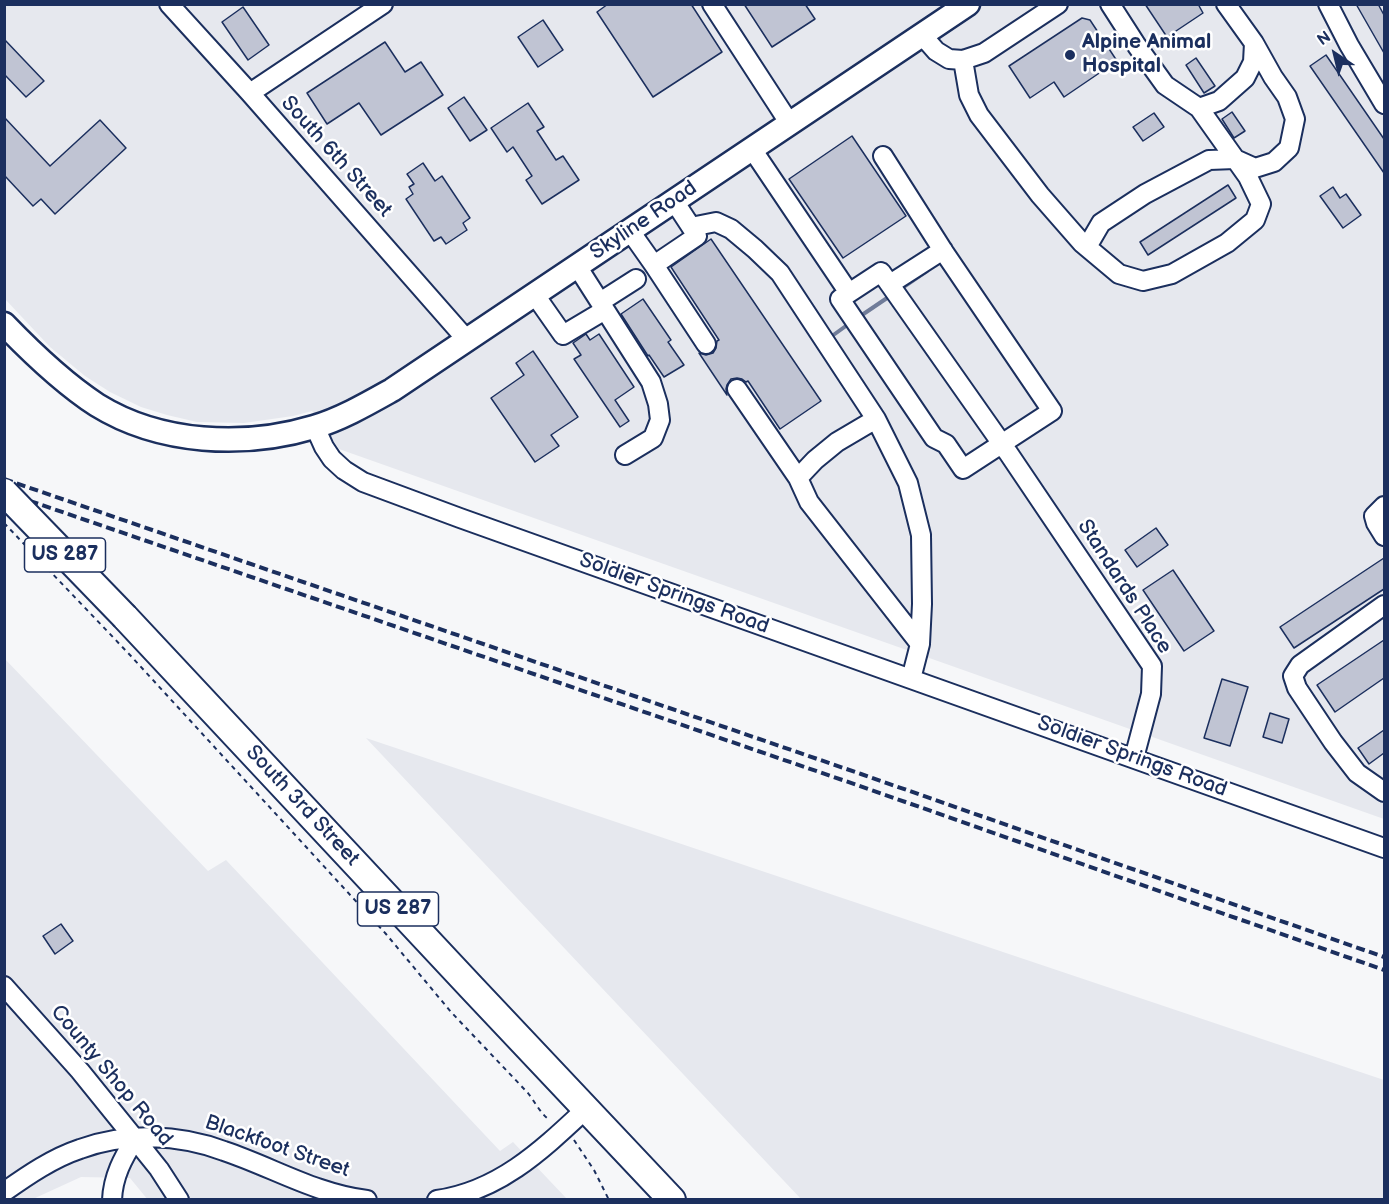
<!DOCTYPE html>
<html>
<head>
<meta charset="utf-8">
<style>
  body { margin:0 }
  #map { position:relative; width:1389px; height:1204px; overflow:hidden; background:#f6f7f9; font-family:"Balsamiq Sans",sans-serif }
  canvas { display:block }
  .frame { position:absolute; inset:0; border:6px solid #1b2f5e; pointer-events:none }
  .north { position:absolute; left:1305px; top:24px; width:60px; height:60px; -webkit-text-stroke:4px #fff; paint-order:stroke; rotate:325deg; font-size:16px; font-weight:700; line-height:24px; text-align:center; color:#1b2f5e }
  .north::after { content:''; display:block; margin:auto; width:21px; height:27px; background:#1b2f5e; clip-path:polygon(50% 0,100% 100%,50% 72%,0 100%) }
</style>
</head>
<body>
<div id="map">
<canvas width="1389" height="1204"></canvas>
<div class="frame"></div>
<div class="north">N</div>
</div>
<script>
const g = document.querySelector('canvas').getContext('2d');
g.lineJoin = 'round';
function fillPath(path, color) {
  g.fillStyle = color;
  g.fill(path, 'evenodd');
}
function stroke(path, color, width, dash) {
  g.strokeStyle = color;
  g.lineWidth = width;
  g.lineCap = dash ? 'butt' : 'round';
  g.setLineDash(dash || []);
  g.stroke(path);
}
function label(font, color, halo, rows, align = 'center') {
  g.font = font + ' "Balsamiq Sans",sans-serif';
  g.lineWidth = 5;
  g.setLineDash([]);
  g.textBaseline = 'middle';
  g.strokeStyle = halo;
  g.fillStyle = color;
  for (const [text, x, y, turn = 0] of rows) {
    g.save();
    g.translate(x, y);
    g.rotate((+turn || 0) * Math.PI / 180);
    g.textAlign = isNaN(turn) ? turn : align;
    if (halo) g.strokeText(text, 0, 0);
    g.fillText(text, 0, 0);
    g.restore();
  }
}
const built = new Path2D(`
  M 5,5 L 1384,5 L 1384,819 L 339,449 L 312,411 L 293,416 L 244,423 L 197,422 L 167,415 L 141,407 L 110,392 L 85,376 L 50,347 L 5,299 Z
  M 4,658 L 208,871 L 226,860 L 500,1151 L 513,1142 L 567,1199 L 148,1200 L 130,1178 L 81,1177 L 33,1199 L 5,1199 Z
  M 366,738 L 1384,1080 L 1384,1199 L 801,1199 Z`);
const stream = new Path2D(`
  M 899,290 L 927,271
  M 859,317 L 890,296
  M 832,336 L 850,323`);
const building = new Path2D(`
  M 608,4 L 691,4 L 722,52 L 653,97 L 597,12 Z
  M 744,4 L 805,4 L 815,19 L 772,47 Z
  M 1145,4 L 1198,4 L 1203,13 L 1167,37 Z
  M 1356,4 L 1378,4 L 1384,15 L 1384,53 Z
  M 243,7 L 269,45 L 248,60 L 222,22 Z
  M 1082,18 L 1090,20 L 1117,61 L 1064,97 L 1054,82 L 1030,98 L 1009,66 Z
  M 543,20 L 563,50 L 538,67 L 518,37 Z
  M 4,39 L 44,81 L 26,97 L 4,74 Z
  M 385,42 L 405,72 L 421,62 L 443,95 L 381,135 L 359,103 L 327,124 L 307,93 Z
  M 1326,55 L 1384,139 L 1384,173 L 1310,66 Z
  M 1196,58 L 1215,86 L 1204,93 L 1186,65 Z
  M 464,97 L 487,130 L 470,141 L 448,108 Z
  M 528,103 L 544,127 L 537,131 L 556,160 L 563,156 L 579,180 L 542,204 L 526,180 L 532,176 L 513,147 L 507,152 L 491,128 Z
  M 1232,112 L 1245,131 L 1234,138 L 1222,119 Z
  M 1154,113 L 1164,127 L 1143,141 L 1133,127 Z
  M 4,117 L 50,166 L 100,120 L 126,148 L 55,214 L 41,199 L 33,206 L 4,175 Z
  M 852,136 L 906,216 L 843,258 L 789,179 Z
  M 423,163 L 435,181 L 442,176 L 470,218 L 463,223 L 467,230 L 446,244 L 441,237 L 434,241 L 406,199 L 413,194 L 409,187 L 414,184 L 407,174 Z
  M 1228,185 L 1236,198 L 1148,255 L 1140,242 Z
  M 1333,187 L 1340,198 L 1346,194 L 1361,215 L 1343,228 L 1320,196 Z
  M 711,239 L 821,401 L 780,429 L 748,381 L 746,382 L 742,379 L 737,378 L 731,379 L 727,385 L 726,389 L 727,395 L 699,353 L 706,355 L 713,353 L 716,348 L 717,341 L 719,340 L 671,267 Z
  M 643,299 L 671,340 L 668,342 L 684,365 L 664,377 L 649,355 L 648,356 L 621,314 Z
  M 586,334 L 590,340 L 599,334 L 634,387 L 615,400 L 629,421 L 620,427 L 574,359 L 581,355 L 573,343 Z
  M 533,351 L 578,417 L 551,435 L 559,446 L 535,462 L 491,398 L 524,375 L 516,363 Z
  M 1156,528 L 1168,545 L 1137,567 L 1125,550 Z
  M 1384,558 L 1384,589 L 1294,648 L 1280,627 Z
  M 1173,570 L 1214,631 L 1184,651 L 1143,590 Z
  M 1384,640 L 1384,678 L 1335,712 L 1317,685 Z
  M 1222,679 L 1248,687 L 1230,746 L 1204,738 Z
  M 1270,713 L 1289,719 L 1282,743 L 1263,737 Z
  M 1384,730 L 1384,753 L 1369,764 L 1358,748 Z
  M 61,924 L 73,941 L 55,954 L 43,936 Z`);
const path = new Path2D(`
  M 4,523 L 130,655 L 386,934 L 451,1012 L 527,1092 C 534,1100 541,1115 550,1120
  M 574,1140 L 594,1170 L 609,1200`);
const minor = new Path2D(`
  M 169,4 L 250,93 L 467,340
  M 712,4 L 790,124
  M 1110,4 L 1137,46 L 1165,85 L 1199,108 L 1219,101 L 1245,78 L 1253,62 L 1254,43 L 1226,4
  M 1328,4 L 1349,45 L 1384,104
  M 922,35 L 936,51 L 949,59 L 963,60 L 984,53 L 1058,4
  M 963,60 L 969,95 L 979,115 L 1040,195 L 1082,243 L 1119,274 L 1143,281 L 1172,274 L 1227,243 L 1255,220 L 1261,204 L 1248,177 L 1199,108
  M 250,93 L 383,4
  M 752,149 L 849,293 L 840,299 L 934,438 L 946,444 L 963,469 L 1052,411 L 944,252 L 883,156
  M 691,227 L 716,222 L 731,229 L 755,249 L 780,273 L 876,419 L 908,483 L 921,535 L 922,604 L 920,644 L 911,679
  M 630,231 L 654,265 L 706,344
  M 1087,247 L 1101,223 L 1145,194 L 1209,160 L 1235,159 L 1255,168 L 1274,162 L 1289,148 L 1295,119 L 1287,97 L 1273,77 L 1254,43
  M 654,265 L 697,236 L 674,201
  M 577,266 L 651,382 L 658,404 L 660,420 L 653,438 L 625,455
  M 890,284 L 943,250
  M 849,293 L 881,272 L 1009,454 L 1152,666 L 1151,694 L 1134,758
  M 535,295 L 563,335 L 605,310
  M 600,302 L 636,279
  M 737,389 L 798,478
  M 876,419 L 837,442 L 815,460 L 798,478 L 809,502 L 920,644
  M 315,427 L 324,447 L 332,459 L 344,470 L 363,482 L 460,518 L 1384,848
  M 1384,506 L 1374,516 L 1376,523 L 1384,536
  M 1384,605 L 1300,665 L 1293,676 L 1297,688 L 1333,742 L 1357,773 L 1384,792
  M 4,986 L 80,1071 L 135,1139 L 159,1169 L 179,1200
  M 4,1192 C 28,1175 53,1158 80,1149 C 125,1132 179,1134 224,1151 C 272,1167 316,1194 367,1200
  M 112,1200 C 113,1176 123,1158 135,1139
  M 437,1200 C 500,1191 543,1149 587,1108`);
const major = new Path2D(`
  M 4,324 C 32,353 63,383 97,405 C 160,444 244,448 314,427 C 341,419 367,404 392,390 L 968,4`);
const highway = new Path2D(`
  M 125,617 L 472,988 L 672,1200`);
const rail = new Path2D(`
  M 4,479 L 861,774 L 1384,957
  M 4,492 L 857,785 L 1384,970`);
const highwayBridge = new Path2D(`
  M 4,492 L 125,617`);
const markers = [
  [1070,55,6,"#1b2f5e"]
];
const shields = [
  [65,555,81],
  [398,909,81]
];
const shieldNames = [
  ["US 287",65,555],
  ["US 287",398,909]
];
const poiNames = [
  ["Alpine Animal",1082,43],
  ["Hospital",1082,67]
];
const streetNames = [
  ["South 6th Street",336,157,48],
  ["Skyline Road",644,221,-34],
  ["Standards Place",1124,587,57],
  ["Soldier Springs Road",674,594,20],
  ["Soldier Springs Road",1132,757,20],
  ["South 3rd Street",302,806,47],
  ["County Shop Road",111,1076,50],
  ["Blackfoot Street",277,1147,19]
];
fillPath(built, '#e6e8ee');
stroke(stream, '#707c99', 4);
fillPath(building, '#c0c4d3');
stroke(building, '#1b2f5e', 1.5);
stroke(minor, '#1b2f5e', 22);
stroke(major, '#1b2f5e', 27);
stroke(highway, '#1b2f5e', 30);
stroke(path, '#1b2f5e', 2, [4.5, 4.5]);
stroke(minor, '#fff', 18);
stroke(major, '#fff', 22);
stroke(highway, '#fff', 26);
stroke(rail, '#1b2f5e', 4, [9, 4.5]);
stroke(highwayBridge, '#1b2f5e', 30, []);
stroke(highwayBridge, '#fff', 26);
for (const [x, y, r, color] of markers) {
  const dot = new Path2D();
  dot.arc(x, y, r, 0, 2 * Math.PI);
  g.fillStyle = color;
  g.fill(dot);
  stroke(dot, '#fff', 2);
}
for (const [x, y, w] of shields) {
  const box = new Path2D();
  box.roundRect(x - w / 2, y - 17, w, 34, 4.5);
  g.fillStyle = '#fff';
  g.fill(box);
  stroke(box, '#1b2f5e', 1.5);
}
label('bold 20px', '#1b2f5e', null, shieldNames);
label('bold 21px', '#1b2f5e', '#fff', poiNames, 'left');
label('21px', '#1b2f5e', '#fff', streetNames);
</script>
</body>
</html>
